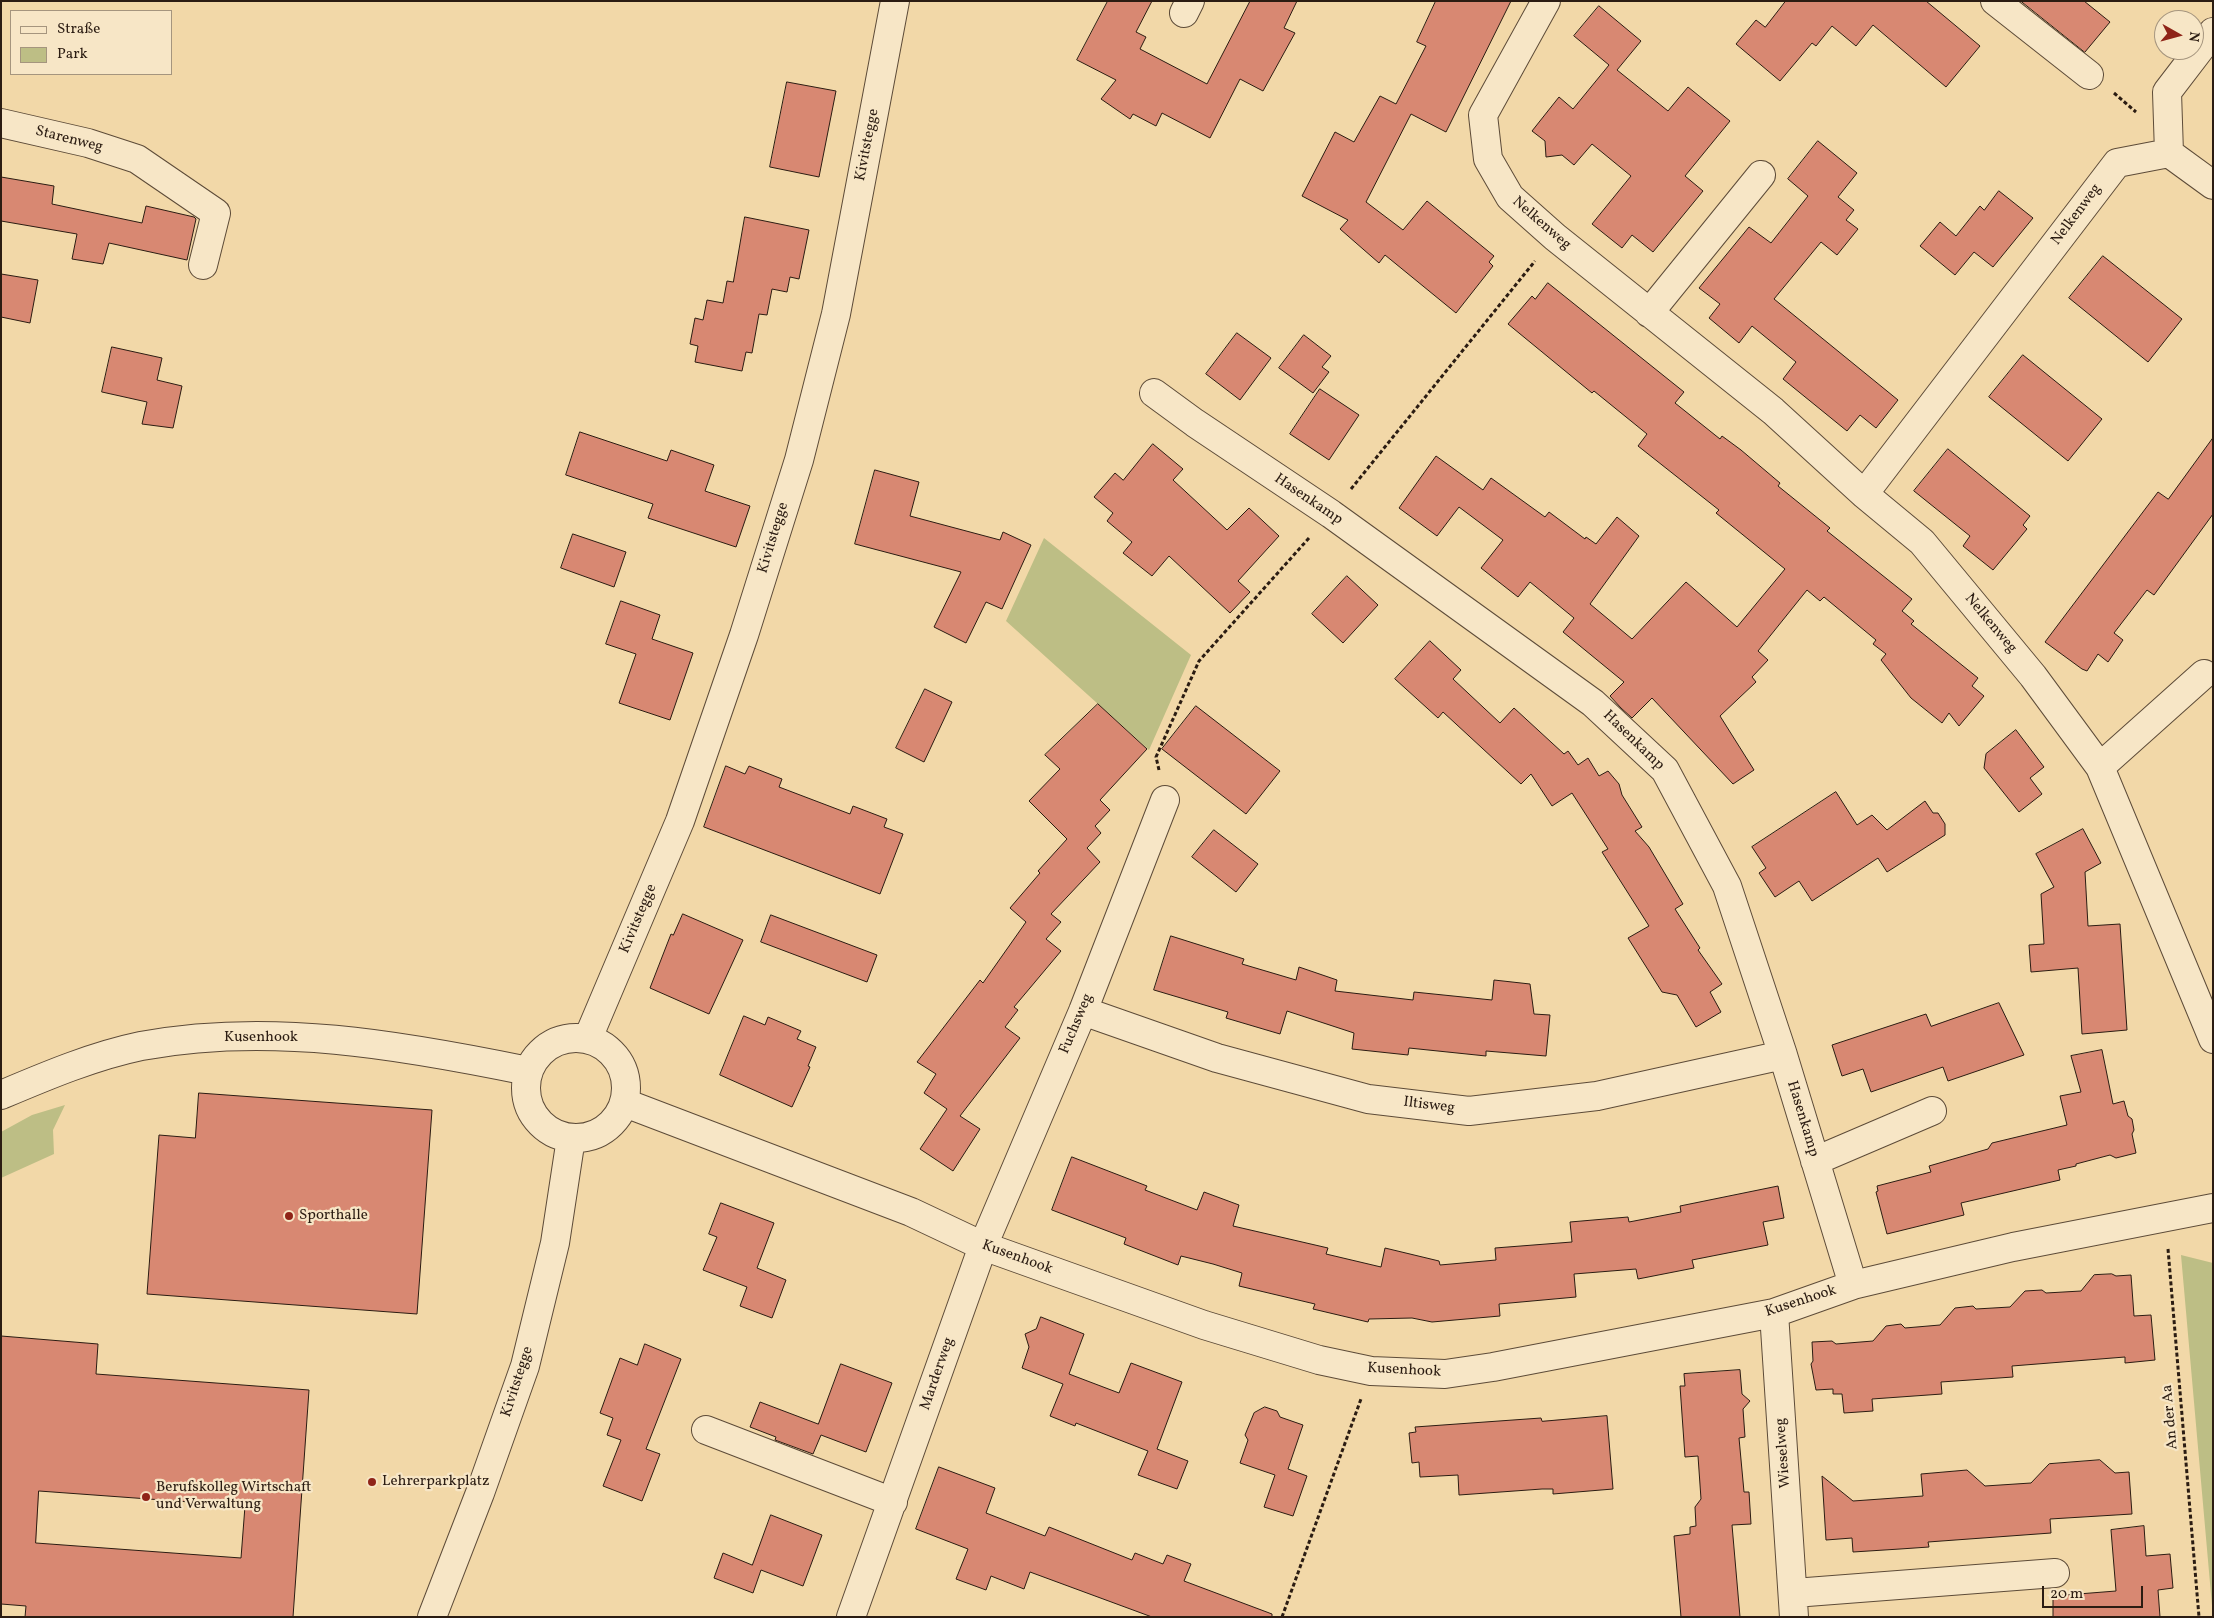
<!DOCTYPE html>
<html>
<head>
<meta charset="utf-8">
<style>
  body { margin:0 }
  #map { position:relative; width:2214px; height:1618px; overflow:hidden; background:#f2d8a8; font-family:Vollkorn,serif }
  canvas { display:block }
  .frame { position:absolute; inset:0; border:2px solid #2b1c12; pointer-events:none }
  .legend { position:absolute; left:10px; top:10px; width:162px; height:65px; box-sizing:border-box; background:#f7e6c6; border:1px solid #a5957e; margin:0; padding:6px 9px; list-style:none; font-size:15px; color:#2b1c12 }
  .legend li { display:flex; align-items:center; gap:10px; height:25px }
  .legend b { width:25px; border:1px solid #a5957e }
  .north { position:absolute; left:2154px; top:10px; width:50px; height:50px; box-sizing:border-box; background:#f7e6c6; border:1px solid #a5957e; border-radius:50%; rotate:97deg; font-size:14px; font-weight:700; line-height:20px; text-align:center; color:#2b1c12 }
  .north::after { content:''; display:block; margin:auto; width:18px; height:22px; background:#8f2418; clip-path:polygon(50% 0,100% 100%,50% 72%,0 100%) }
  .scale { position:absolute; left:2042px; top:1586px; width:101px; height:22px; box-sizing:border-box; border:2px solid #2b1c12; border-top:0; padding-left:6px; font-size:15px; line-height:18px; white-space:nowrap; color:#2b1c12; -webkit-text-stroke:4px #f7e6c6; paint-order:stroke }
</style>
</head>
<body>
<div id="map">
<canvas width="2214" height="1618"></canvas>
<div class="frame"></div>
<ul class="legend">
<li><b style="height:6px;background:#f7e6c6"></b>Straße</li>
<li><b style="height:14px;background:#bdbe85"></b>Park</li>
</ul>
<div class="north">N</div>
<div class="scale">20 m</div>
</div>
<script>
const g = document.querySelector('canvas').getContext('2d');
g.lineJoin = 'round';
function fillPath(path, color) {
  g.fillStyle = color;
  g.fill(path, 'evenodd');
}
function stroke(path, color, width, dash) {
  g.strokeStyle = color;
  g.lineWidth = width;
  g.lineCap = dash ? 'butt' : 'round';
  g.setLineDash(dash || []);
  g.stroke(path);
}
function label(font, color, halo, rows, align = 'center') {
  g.font = font + ' Vollkorn,serif';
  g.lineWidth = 4.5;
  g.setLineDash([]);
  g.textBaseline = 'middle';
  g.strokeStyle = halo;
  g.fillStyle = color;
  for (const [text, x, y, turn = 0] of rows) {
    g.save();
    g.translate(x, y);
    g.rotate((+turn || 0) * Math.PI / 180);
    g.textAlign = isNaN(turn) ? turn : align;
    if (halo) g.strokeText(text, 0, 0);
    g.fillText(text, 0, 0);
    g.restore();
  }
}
const green = new Path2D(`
  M 1044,538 L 1191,655 L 1149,750 L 1006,621 Z
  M 65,1105 L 53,1130 L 54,1154 L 1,1178 L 1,1132 L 32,1115 Z
  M 2181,1255 L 2213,1263 L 2213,1617 Z`);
const building = new Path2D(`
  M 1108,1 L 1152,1 L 1136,32 L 1146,37 L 1140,49 L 1207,84 L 1250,1 L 1297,1 L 1284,28 L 1295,33 L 1263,91 L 1240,79 L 1210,138 L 1162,113 L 1156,126 L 1133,114 L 1130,119 L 1101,99 L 1116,80 L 1077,60 Z
  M 1436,1 L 1511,1 L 1446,132 L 1411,114 L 1366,202 L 1403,230 L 1427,201 L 1494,256 L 1489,262 L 1493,266 L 1456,313 L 1385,255 L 1379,263 L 1340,229 L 1348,220 L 1302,196 L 1335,132 L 1354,142 L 1380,96 L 1396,104 L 1426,46 L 1417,42 Z
  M 1786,1 L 1926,1 L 1980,46 L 1946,87 L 1873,25 L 1856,46 L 1832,26 L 1816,46 L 1812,43 L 1780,81 L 1736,44 L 1756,20 L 1765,27 Z
  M 2021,1 L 2084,1 L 2110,22 L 2085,52 Z
  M 1599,6 L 1641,41 L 1617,70 L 1668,111 L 1688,87 L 1730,121 L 1685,176 L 1703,191 L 1653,252 L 1632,235 L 1622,248 L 1592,224 L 1631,176 L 1592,144 L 1574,165 L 1562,155 L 1546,157 L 1545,141 L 1532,131 L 1559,97 L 1573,109 L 1609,65 L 1574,36 Z
  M 787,82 L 836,91 L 819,177 L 770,167 Z
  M 1818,141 L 1857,173 L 1838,197 L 1854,210 L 1846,220 L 1858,229 L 1837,255 L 1821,242 L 1774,299 L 1898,400 L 1876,428 L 1860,415 L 1847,431 L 1783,379 L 1796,362 L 1752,326 L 1739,343 L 1709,318 L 1720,304 L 1699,288 L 1749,227 L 1771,243 L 1808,196 L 1788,179 Z
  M 1,177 L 54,186 L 52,204 L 142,223 L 146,206 L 194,217 L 196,219 L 187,260 L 109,243 L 103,264 L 72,259 L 77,234 L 1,221 Z
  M 1999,191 L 2033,218 L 1993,267 L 1974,252 L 1955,275 L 1920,246 L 1940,222 L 1956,236 L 1980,206 L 1984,210 Z
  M 745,217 L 809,230 L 799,279 L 790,277 L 787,292 L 772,289 L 767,315 L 759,314 L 752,353 L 746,352 L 742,371 L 695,362 L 698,346 L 690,344 L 695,318 L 703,320 L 707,300 L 723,303 L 727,281 L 733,282 Z
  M 2103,256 L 2182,319 L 2148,362 L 2069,298 Z
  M 1,274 L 38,280 L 30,323 L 1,317 Z
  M 1548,283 L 1684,392 L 1675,403 L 1720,439 L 1722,436 L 1741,450 L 1780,483 L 1778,486 L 1830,528 L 1827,531 L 1912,599 L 1902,611 L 1914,621 L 1911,624 L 1978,678 L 1972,686 L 1984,696 L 1959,726 L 1949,713 L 1942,723 L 1911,698 L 1881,660 L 1886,654 L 1873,644 L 1876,640 L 1824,597 L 1820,601 L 1807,590 L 1758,651 L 1768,660 L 1752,677 L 1756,682 L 1720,716 L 1754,770 L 1733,784 L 1652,698 L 1632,718 L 1621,708 L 1610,696 L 1624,682 L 1563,632 L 1574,618 L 1530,582 L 1518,597 L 1481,568 L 1503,540 L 1459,507 L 1437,536 L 1399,508 L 1436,456 L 1483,490 L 1491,478 L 1545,517 L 1549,512 L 1585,539 L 1586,537 L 1596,544 L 1617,517 L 1639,536 L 1590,604 L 1632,639 L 1686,582 L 1737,627 L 1785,569 L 1716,513 L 1719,510 L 1638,446 L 1647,434 L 1594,391 L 1592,393 L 1508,324 L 1532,296 L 1535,299 Z
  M 1237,333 L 1271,358 L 1240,400 L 1206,374 Z
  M 1304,335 L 1331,356 L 1322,367 L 1329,372 L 1313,393 L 1279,368 Z
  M 112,347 L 162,358 L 157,380 L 182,386 L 173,428 L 142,424 L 147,402 L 102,392 Z
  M 2023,355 L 2102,419 L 2068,461 L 1989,397 Z
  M 1320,389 L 1359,415 L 1329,460 L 1290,434 Z
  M 580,432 L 667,461 L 671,450 L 714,465 L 705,491 L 750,506 L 736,547 L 648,518 L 653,504 L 566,475 Z
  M 2213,438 L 2213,514 L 2154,595 L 2147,590 L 2114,633 L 2123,640 L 2108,662 L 2098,654 L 2087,671 L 2082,669 L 2045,642 L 2158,492 L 2168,499 Z
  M 1153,444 L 1183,469 L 1173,480 L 1227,530 L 1249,508 L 1279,536 L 1238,581 L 1250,592 L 1230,613 L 1169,556 L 1152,576 L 1123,553 L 1132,542 L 1107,521 L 1113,513 L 1094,497 L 1115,473 L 1123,480 Z
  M 1948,449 L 2030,516 L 2023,525 L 2027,529 L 1993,570 L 1963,546 L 1970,536 L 1914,491 Z
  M 875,470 L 919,482 L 910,516 L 1000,540 L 1003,532 L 1031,545 L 1002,609 L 986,602 L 966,643 L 934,627 L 961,572 L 855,544 Z
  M 573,534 L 626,552 L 614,587 L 561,568 Z
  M 1347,576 L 1378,605 L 1343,643 L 1312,614 Z
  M 621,601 L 660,615 L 652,639 L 693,653 L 670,720 L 619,703 L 636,654 L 606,644 Z
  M 1430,641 L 1461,670 L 1453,679 L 1500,723 L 1514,708 L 1564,754 L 1568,751 L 1578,765 L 1588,758 L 1599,776 L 1608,771 L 1619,784 L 1622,795 L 1642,827 L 1635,831 L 1649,847 L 1683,904 L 1675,909 L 1700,948 L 1698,950 L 1722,984 L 1710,992 L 1721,1012 L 1696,1027 L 1677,995 L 1662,992 L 1628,938 L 1649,926 L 1602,852 L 1608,849 L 1572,793 L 1552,806 L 1531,774 L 1521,784 L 1443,712 L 1438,718 L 1395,679 Z
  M 925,689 L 952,702 L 924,762 L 896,748 Z
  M 1098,704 L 1147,749 L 1100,800 L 1110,810 L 1095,826 L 1101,833 L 1087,848 L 1100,862 L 1051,914 L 1061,922 L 1046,939 L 1061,951 L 1014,1007 L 1018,1010 L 1005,1027 L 1020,1038 L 960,1116 L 980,1129 L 953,1171 L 920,1149 L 947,1109 L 924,1093 L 936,1074 L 917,1062 L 980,980 L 983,983 L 1026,922 L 1010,908 L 1040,873 L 1038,871 L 1067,839 L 1029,801 L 1060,769 L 1045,755 Z
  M 1196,706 L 1280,771 L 1246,814 L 1162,749 Z
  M 2016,730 L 2044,767 L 2030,778 L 2042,794 L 2019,812 L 1984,768 L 1986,754 Z
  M 726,766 L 745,774 L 749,766 L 782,779 L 779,787 L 850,814 L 853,806 L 887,819 L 884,827 L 903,834 L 880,894 L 704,827 Z
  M 1836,792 L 1857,825 L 1872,815 L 1887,830 L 1925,801 L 1933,813 L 1938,813 L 1945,824 L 1945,835 L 1887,872 L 1878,858 L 1812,901 L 1799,881 L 1775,897 L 1759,873 L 1766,868 L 1752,847 Z
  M 2083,829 L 2101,863 L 2085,872 L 2088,926 L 2120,924 L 2127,1030 L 2082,1034 L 2078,968 L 2031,972 L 2029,945 L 2044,944 L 2041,894 L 2054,887 L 2036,854 Z
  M 1214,830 L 1258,864 L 1236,892 L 1192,857 Z
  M 683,914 L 743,940 L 709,1014 L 650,988 L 671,934 L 673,935 Z
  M 771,915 L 877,955 L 867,982 L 761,942 Z
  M 1171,936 L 1244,959 L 1242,964 L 1296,980 L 1299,967 L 1337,980 L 1335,991 L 1413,1000 L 1414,992 L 1492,1000 L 1494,980 L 1530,984 L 1534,1014 L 1550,1015 L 1546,1056 L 1486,1051 L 1486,1056 L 1409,1048 L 1408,1055 L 1352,1049 L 1354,1033 L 1287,1011 L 1280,1034 L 1226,1018 L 1228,1012 L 1154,990 Z
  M 1999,1003 L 2024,1055 L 1948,1081 L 1943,1067 L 1871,1092 L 1863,1069 L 1842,1076 L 1832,1045 L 1926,1014 L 1931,1026 Z
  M 744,1016 L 765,1025 L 768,1017 L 801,1031 L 797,1039 L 816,1047 L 808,1066 L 810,1067 L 792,1107 L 720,1075 Z
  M 2102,1050 L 2113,1104 L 2124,1101 L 2128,1116 L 2132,1119 L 2134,1130 L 2132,1134 L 2136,1153 L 2116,1158 L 2110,1155 L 2076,1164 L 2076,1166 L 2058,1170 L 2060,1180 L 1961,1203 L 1964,1215 L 1887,1234 L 1876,1192 L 1878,1191 L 1877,1186 L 1931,1172 L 1929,1166 L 1988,1149 L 1992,1143 L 2067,1125 L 2060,1096 L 2081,1092 L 2071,1056 Z
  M 199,1093 L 432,1110 L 417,1314 L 147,1294 L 159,1135 L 195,1138 Z
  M 1072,1157 L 1147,1186 L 1145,1190 L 1197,1210 L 1204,1192 L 1239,1205 L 1233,1226 L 1328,1248 L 1326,1254 L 1381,1267 L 1385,1248 L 1439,1261 L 1440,1265 L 1496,1260 L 1495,1248 L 1572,1242 L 1570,1222 L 1628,1217 L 1629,1222 L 1681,1212 L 1680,1206 L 1778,1186 L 1784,1218 L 1763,1222 L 1768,1245 L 1692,1260 L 1694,1268 L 1638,1279 L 1636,1269 L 1574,1274 L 1576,1297 L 1499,1304 L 1500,1316 L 1432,1322 L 1412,1318 L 1369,1319 L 1368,1322 L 1313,1309 L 1315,1304 L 1239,1286 L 1242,1273 L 1213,1264 L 1181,1256 L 1178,1265 L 1124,1244 L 1126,1238 L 1052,1210 Z
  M 721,1203 L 774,1223 L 757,1268 L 786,1280 L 772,1318 L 740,1306 L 747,1287 L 703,1270 L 717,1237 L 709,1234 Z
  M 2112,1274 L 2116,1276 L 2131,1275 L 2134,1316 L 2151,1315 L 2155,1360 L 2125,1363 L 2125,1357 L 2012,1366 L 2013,1377 L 1941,1382 L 1942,1394 L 1872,1399 L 1873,1411 L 1844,1413 L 1842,1394 L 1833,1394 L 1833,1389 L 1816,1390 L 1811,1364 L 1813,1361 L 1812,1342 L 1832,1341 L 1836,1344 L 1873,1341 L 1886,1326 L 1901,1324 L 1905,1328 L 1940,1325 L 1955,1308 L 1973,1306 L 1976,1309 L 2010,1307 L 2025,1291 L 2042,1290 L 2046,1293 L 2081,1291 L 2094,1275 Z
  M 1041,1317 L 1084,1334 L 1069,1374 L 1119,1393 L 1131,1363 L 1182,1382 L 1157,1449 L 1188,1461 L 1177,1489 L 1138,1475 L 1148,1451 L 1076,1423 L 1075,1426 L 1050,1416 L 1063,1384 L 1022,1368 L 1029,1347 L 1025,1334 L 1036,1329 Z
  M 1,1336 L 98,1344 L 96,1374 L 309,1390 L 293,1617 L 25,1617 L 26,1606 L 1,1604 ZM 39,1491 L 245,1506 L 241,1558 L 36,1543 Z
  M 645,1344 L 681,1359 L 646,1449 L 660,1454 L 642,1501 L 603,1486 L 621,1440 L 607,1435 L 613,1418 L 600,1413 L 620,1358 L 637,1365 Z
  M 841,1364 L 892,1383 L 866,1452 L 821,1435 L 813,1454 L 775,1440 L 776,1437 L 750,1427 L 760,1402 L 818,1424 Z
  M 1740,1370 L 1742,1394 L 1750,1401 L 1743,1409 L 1745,1437 L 1739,1438 L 1744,1492 L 1749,1492 L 1751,1524 L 1732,1525 L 1740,1617 L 1681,1617 L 1674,1536 L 1690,1534 L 1690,1527 L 1696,1526 L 1695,1507 L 1701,1499 L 1698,1456 L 1685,1457 L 1680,1386 L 1685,1386 L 1684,1374 Z
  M 1265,1407 L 1277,1411 L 1280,1417 L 1303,1425 L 1288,1469 L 1307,1476 L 1293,1516 L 1264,1507 L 1275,1475 L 1240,1463 L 1248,1440 L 1245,1435 L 1254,1413 Z
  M 1607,1416 L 1613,1489 L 1553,1494 L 1553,1489 L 1542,1489 L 1459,1495 L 1458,1475 L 1420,1477 L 1419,1462 L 1412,1463 L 1409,1433 L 1416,1432 L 1415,1427 L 1541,1418 L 1542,1421 Z
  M 2100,1460 L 2115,1473 L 2129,1472 L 2132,1514 L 2050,1519 L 2051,1533 L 1928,1542 L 1929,1547 L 1900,1549 L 1853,1552 L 1852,1538 L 1826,1540 L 1822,1476 L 1853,1501 L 1923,1496 L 1921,1474 L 1967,1470 L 1985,1486 L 2031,1483 L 2049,1464 Z
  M 939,1467 L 995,1488 L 986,1513 L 1045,1536 L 1049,1527 L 1132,1560 L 1135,1553 L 1163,1564 L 1167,1555 L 1191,1564 L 1184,1581 L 1272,1614 L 1272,1617 L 1152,1617 L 1030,1572 L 1024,1589 L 991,1576 L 986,1590 L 956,1579 L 968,1549 L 916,1529 Z
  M 771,1515 L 822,1535 L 803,1586 L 761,1570 L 753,1593 L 714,1578 L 723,1553 L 752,1565 Z
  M 2144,1526 L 2146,1556 L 2170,1554 L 2173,1588 L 2158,1590 L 2160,1617 L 2053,1617 L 2053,1596 L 2116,1591 L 2111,1530 Z`);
const path = new Path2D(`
  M 2114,93 L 2136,112
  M 1351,489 L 1535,261
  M 1159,770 L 1156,757 L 1199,661 L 1309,538
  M 2168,1249 L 2199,1617
  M 1282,1617 L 1361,1399`);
const minor = new Path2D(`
  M 1546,1 L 1483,115 L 1488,159 L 1510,197 L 1555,237 L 1773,411 L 1864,494 L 1922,542 L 2033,676 L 2100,767 L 2213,1039
  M 1995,1 L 2089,75
  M 1184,13 L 1190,1
  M 1,123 L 88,143 L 137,159 L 216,213 L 203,265
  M 2169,153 L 2167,92 L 2213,32
  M 2169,153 L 2213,185
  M 1649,313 L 1761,175
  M 1154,393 L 1195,423 L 1331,514 L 1593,703 L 1665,770 L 1727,886 L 1783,1055 L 1853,1285
  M 1864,494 L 2117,163 L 2169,153
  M 2100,767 L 2204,674
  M 1083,1011 L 1217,1058 L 1368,1099 L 1469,1111 L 1597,1096 L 1783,1055
  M526 1088a50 50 0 1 1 100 0a50 50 0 1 1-100 0Z
  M 588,1038 L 680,821 L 744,635 L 799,460 L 836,314 L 895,1
  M 1,1095 C 46,1076 93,1056 141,1046 C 270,1022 401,1045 528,1071
  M 625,1103 L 911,1212 L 983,1246 L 1204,1325 L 1319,1360 L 1371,1371 L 1445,1374 L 1493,1367 L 1774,1313 L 1853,1285 L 2013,1247 L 2213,1208
  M 1815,1161 L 1932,1111
  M 1774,1313 L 1794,1617
  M 706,1430 L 893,1502
  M 1794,1593 L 2055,1573
  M 432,1617 L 480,1493 L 525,1366 L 555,1243 L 571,1138
  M 851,1617 L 983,1246 L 1083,1011 L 1165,800`);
const markers = [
  [289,1216,5,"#8f2418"],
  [372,1482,5,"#8f2418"],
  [146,1497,5,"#8f2418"]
];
const streetNames = [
  ["Starenweg",69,140,14],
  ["Kivitstegge",868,145,-79],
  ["Nelkenweg",2077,215,-53],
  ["Nelkenweg",1541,224,41],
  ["Hasenkamp",1308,500,34],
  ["Kivitstegge",774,538,-73],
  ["Nelkenweg",1990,624,50],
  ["Hasenkamp",1633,741,44],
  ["Kivitstegge",639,919,-67],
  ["Fuchsweg",1077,1024,-67],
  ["Kusenhook",261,1038],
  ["Iltisweg",1429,1106,7],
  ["Hasenkamp",1802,1119,73],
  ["Kusenhook",1017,1258,20],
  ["Kusenhook",1801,1302,-18],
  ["Kusenhook",1404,1371,3],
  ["Marderweg",938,1374,-71],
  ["Kivitstegge",518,1382,-72],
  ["An der Aa",2171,1417,-95],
  ["Wieselweg",1784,1453,-94]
];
const poiNames = [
  ["Sporthalle",299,1216],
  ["Lehrerparkplatz",382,1482],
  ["Berufskolleg Wirtschaft",156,1488],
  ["und Verwaltung",156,1505]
];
fillPath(green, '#bdbe85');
fillPath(building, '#d88872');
stroke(building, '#2b1c12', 1);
stroke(minor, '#5d4b38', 30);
stroke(path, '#2b1c12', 3, [4, 2.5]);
stroke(minor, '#f7e6c6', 28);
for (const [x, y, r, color] of markers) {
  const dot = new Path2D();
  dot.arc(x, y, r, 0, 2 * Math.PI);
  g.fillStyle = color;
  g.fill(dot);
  stroke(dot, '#f7e6c6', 2);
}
label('15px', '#2b1c12', '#f7e6c6', streetNames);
label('15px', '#2b1c12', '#f7e6c6', poiNames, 'left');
</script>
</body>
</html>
